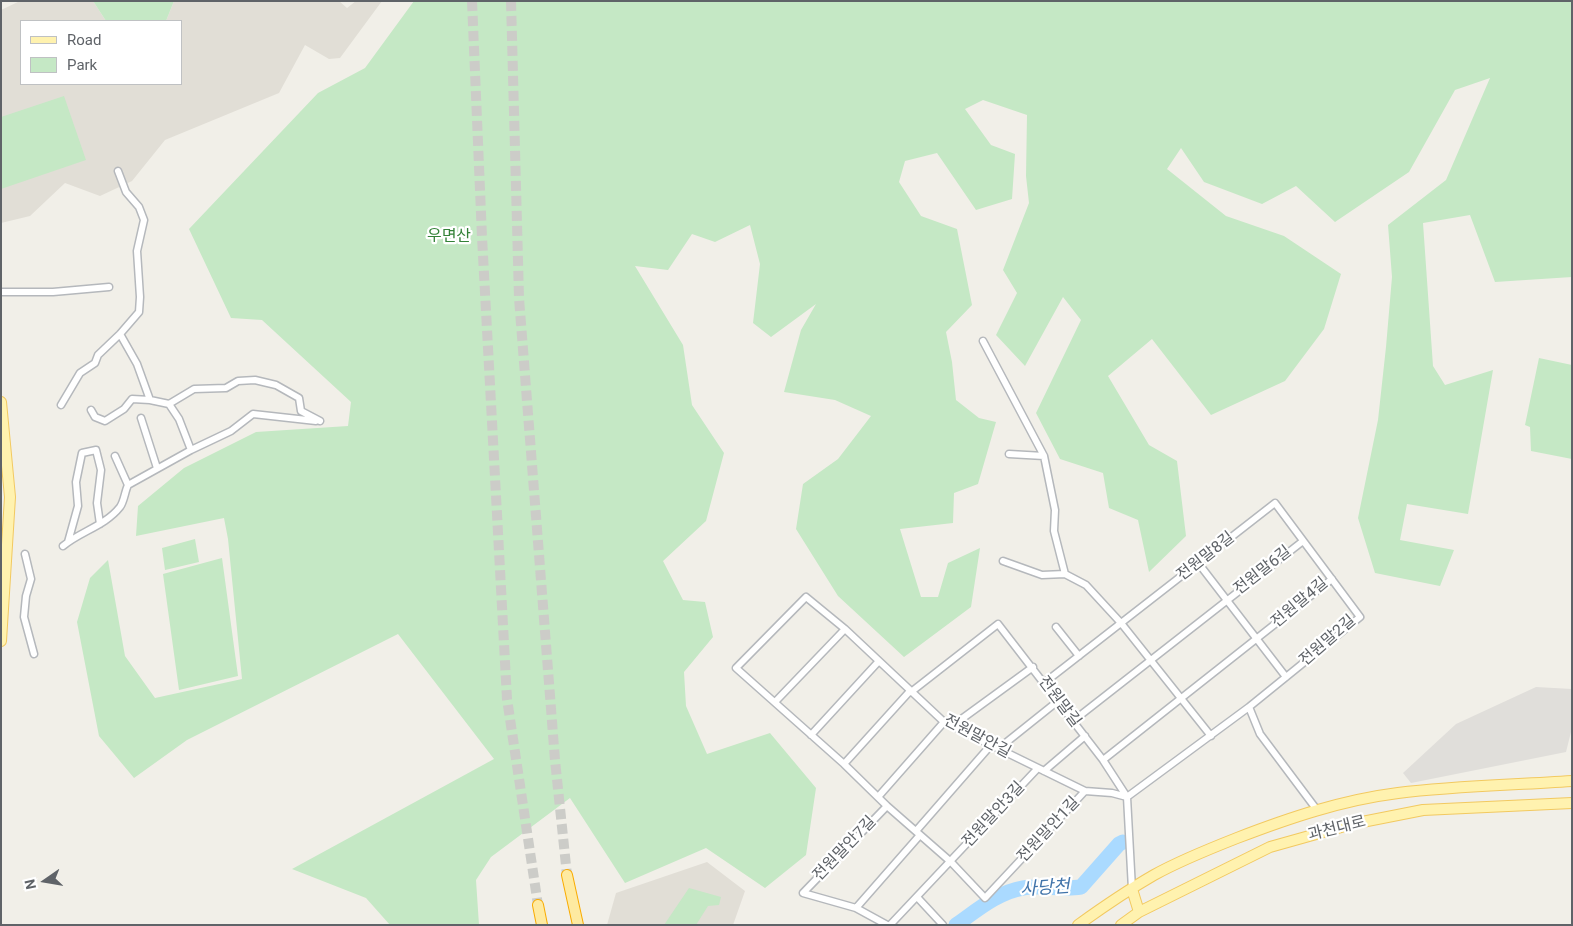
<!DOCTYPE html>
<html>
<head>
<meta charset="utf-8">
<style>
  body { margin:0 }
  #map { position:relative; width:1573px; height:926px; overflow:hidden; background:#f1efe8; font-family:Roboto,sans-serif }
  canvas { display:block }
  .frame { position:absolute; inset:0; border:2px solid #5f6368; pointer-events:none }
  .legend { position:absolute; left:20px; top:20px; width:162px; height:65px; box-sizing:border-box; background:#fff; border:1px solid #bfc1c3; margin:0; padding:6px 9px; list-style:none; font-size:15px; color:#5f6368 }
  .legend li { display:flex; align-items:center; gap:10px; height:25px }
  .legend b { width:25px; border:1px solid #bfc1c3 }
  .north { position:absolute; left:20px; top:856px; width:50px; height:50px; -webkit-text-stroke:4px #fff; paint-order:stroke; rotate:257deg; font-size:14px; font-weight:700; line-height:20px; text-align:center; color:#5f6368 }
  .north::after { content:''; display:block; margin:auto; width:18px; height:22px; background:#5f6368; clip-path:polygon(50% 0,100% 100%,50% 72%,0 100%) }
</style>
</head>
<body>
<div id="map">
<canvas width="1573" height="926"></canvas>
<div class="frame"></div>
<ul class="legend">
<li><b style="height:6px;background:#fff2af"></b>Road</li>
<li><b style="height:14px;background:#c5e8c5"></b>Park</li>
</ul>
<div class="north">N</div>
</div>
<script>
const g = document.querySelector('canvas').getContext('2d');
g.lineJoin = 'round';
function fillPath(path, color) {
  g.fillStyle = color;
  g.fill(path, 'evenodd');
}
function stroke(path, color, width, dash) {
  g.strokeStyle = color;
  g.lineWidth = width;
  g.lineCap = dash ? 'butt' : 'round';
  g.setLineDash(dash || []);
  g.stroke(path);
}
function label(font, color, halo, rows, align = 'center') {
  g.font = font + ' Roboto,"Noto Sans KR",sans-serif';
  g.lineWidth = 4.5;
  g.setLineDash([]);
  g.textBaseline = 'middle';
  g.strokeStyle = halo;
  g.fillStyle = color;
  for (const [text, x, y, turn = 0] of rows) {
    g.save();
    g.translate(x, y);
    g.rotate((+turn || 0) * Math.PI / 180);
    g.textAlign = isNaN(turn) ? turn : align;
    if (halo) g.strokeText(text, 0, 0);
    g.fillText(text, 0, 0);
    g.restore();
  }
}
const industrial = new Path2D(`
  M 1536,687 L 1572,689 L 1572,728 L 1566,752 L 1411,783 L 1403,773 L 1456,724 Z`);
const education = new Path2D(`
  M 20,1 L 93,1 L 106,21 L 21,21 L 21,84 L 181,84 L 181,21 L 166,21 L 174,1 L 339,1 L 347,8 L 356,1 L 382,1 L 340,58 L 329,59 L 305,45 L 279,93 L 165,140 L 132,181 L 100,196 L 65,183 L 30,216 L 1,223 L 1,10 Z
  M 707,862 L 745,891 L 733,925 L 607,925 L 616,893 Z`);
const green = new Path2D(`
  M 93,1 L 174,1 L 166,21 L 106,21 Z
  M 414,1 L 1572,1 L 1572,277 L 1495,282 L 1470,215 L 1423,223 L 1433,366 L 1445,385 L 1493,370 L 1468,514 L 1407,504 L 1400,540 L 1454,550 L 1440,586 L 1375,573 L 1358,518 L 1378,420 L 1386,347 L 1392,277 L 1388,225 L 1446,180 L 1490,78 L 1455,90 L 1409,172 L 1335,222 L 1296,186 L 1262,204 L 1204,182 L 1181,148 L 1167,169 L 1226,216 L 1284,236 L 1341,274 L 1324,329 L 1285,381 L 1211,415 L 1152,339 L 1108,376 L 1149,445 L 1177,461 L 1186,536 L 1149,572 L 1138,520 L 1109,508 L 1103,473 L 1060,459 L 1036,413 L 1081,320 L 1063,297 L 1025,366 L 996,335 L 1017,293 L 1003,270 L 1029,203 L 1026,176 L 1027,115 L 983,100 L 965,109 L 991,145 L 1015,154 L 1012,199 L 976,210 L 937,153 L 905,161 L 899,182 L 921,216 L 957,229 L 972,305 L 946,332 L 952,362 L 956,400 L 979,418 L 996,422 L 978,484 L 954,493 L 953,523 L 900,529 L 921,597 L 938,597 L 948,563 L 980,548 L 971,607 L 904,657 L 838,596 L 796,529 L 803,484 L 838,459 L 871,416 L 835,400 L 784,392 L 801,330 L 816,304 L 771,337 L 753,323 L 760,264 L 750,225 L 715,242 L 692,234 L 668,270 L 635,266 L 683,345 L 692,405 L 724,453 L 706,521 L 663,561 L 683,600 L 705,602 L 713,637 L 684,672 L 686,706 L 707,754 L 770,733 L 816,788 L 806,855 L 765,888 L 706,848 L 625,883 L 570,798 L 491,857 L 476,880 L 479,925 L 390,925 L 366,898 L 292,869 L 494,759 L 398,634 L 187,740 L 134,778 L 99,736 L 77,622 L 90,578 L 108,560 L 125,656 L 155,698 L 242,679 L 228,539 L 224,518 L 136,536 L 138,506 L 184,468 L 256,432 L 348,426 L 351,402 L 262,320 L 231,318 L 189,229 L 318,93 L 365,68 Z
  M 64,96 L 86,160 L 1,189 L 1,117 Z
  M 1539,358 L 1572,365 L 1572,459 L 1531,451 L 1530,427 L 1525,425 Z
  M 195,539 L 199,562 L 165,570 L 162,548 Z
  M 222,558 L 238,676 L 179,690 L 163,574 Z
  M 689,888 L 721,897 L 719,905 L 708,906 L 696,925 L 664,925 Z`);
const river = new Path2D(`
  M 956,925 C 976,911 998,892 1023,888 C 1042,885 1062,890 1081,887 L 1119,844 L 1123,842`);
const trunkTunnel = new Path2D(`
  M 472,1 L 482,237 L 507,699 L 538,905
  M 511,1 L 519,298 L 555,760 L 567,875`);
const minor = new Path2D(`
  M 1,292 L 53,292 L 109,287
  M 983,341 L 1044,456 L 1055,510 L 1054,531 L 1065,574 L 1086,585 L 1121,623 L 1211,736
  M 169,404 L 194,389 L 226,388 L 238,381 L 255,380 L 276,385 L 299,398 L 301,411 L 320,421
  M 61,405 L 80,373 L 95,363 L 98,355 L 120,334 L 139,312 L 140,297 L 137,251 L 144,220 L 139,207 L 126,192 L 118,171
  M 91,410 L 95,417 L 105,421 L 124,409 L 132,399 L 150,400
  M 141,418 L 157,468
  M 191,450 L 231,431 L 253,414 L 316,421
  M 1009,454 L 1044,456
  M 115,456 L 128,485 L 191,450 L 179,419 L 169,404 L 150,400 L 137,364 L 120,334
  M 68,542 L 78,506 L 76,482 L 82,453 L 96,450 L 101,470 L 97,503 L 100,524
  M 63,546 C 81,531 105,526 120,507 C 124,502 125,491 128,485
  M 25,554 L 31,579 L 26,596 L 24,617 L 34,654
  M 1003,561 L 1042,575 L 1065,574
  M 1199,564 L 1286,677
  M 1056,627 L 1079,656
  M 1044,683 L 1275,503 L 1360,617 L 1249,707 L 1127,797
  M 911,692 L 998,624 L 1103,760 L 1127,797 L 1132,889
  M 775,702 L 845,629
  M 1249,707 L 1260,734 L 1317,810
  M 1073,721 L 1303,541
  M 952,726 L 1033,667
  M 811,735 L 879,661
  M 998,749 L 1058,701
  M 1103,760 L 1332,579
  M 844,764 L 910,691
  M 1044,771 L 1085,736
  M 1085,791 L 985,898 L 951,862 L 887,806 L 844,764 L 736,668 L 806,597 L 845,629 L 944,722 L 1085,791 L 1112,793 L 1127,797
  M 878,797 L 944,722
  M 916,831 L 991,745
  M 917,897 L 943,925
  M 856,908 L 920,835
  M 887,925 L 856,908 L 803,893 L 887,806
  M 890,925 L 1038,768`);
const primary = new Path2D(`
  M 1,402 L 10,497 L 1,641
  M 1132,889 L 1139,912
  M 1078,925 C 1103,907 1128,890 1154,875 C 1181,860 1209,849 1237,838 C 1289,818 1342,800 1398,793 C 1455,786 1514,785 1572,781
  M 1121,925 L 1139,912 L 1270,847 L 1352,824 L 1423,810 L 1572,803`);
const trunk = new Path2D(`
  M 567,875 L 578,925
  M 538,905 L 542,925`);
const parkNames = [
  ["우면산",449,237]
];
const streetNames = [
  ["전원말8길",1206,557,-38],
  ["전원말6길",1263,571,-38],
  ["전원말4길",1300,603,-40],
  ["전원말2길",1328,641,-41],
  ["전원말길",1059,702,53],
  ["전원말안길",977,737,28],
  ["전원말안3길",994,815,-47],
  ["과천대로",1337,829,-14],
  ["전원말안1길",1049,830,-47],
  ["전원말안7길",845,849,-46]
];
const waterNames = [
  ["사당천",1045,889,-4]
];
fillPath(industrial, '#e0deda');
fillPath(education, '#e1ded6');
fillPath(green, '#c5e8c5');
stroke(river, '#aadaff', 15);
stroke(trunkTunnel, '#ccccc8', 10, [10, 5]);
stroke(minor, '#b5b8bc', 9);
stroke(primary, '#f2c960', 12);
stroke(trunk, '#f9ab00', 12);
stroke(minor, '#fff', 6);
stroke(primary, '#fff2af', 10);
stroke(trunk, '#feeaa1', 10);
label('16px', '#348238', '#fff', parkNames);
label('16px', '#5f6368', '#fff', streetNames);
label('italic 18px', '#4174aa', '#fff', waterNames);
</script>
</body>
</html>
